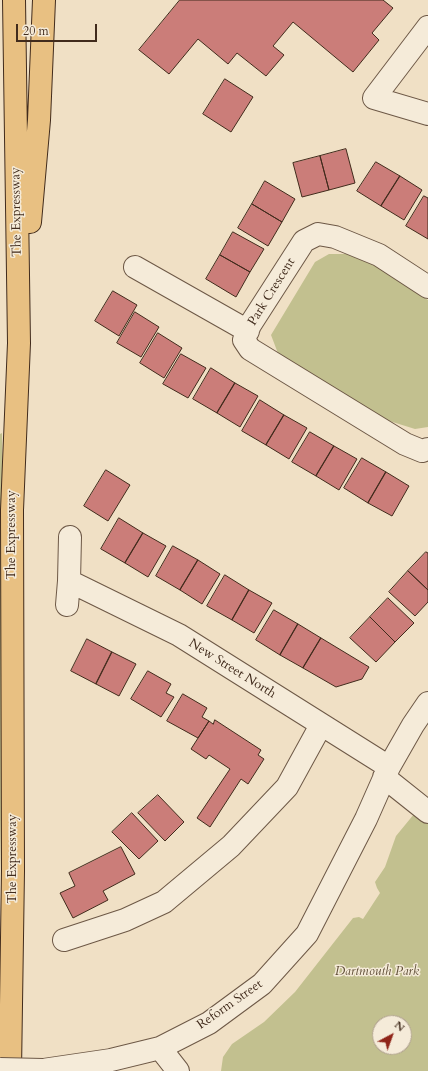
<!DOCTYPE html>
<html>
<head>
<meta charset="utf-8">
<style>
  body { margin:0 }
  #map { position:relative; width:428px; height:1071px; overflow:hidden; background:#f0e0c5; font-family:Cardo,serif }
  canvas { display:block }
  .north { position:absolute; left:372px; top:1015px; width:40px; height:40px; box-sizing:border-box; background:#f5ebd9; border:1px solid #ad9e8d; border-radius:50%; rotate:41deg; font-size:11px; font-weight:700; line-height:16px; text-align:center; color:#412b1c }
  .north::after { content:''; display:block; margin:auto; width:14px; height:18px; background:#8f2418; clip-path:polygon(50% 0,100% 100%,50% 72%,0 100%) }
  .scale { position:absolute; left:16px; top:24px; width:81px; height:18px; box-sizing:border-box; border:2px solid #412b1c; border-top:0; padding-left:5px; font-size:12px; line-height:14px; white-space:nowrap; color:#412b1c; -webkit-text-stroke:3px #f5ebd9; paint-order:stroke }
</style>
</head>
<body>
<div id="map">
<canvas width="428" height="1071"></canvas>
<div class="north">N</div>
<div class="scale">20 m</div>
</div>
<script>
const g = document.querySelector('canvas').getContext('2d');
g.lineJoin = 'round';
function fillPath(path, color) {
  g.fillStyle = color;
  g.fill(path, 'evenodd');
}
function stroke(path, color, width, dash) {
  g.strokeStyle = color;
  g.lineWidth = width;
  g.lineCap = dash ? 'butt' : 'round';
  g.setLineDash(dash || []);
  g.stroke(path);
}
function label(font, color, halo, rows, align = 'center') {
  g.font = font + ' Cardo,serif';
  g.lineWidth = 3;
  g.setLineDash([]);
  g.textBaseline = 'middle';
  g.strokeStyle = halo;
  g.fillStyle = color;
  for (const [text, x, y, turn = 0] of rows) {
    g.save();
    g.translate(x, y);
    g.rotate((+turn || 0) * Math.PI / 180);
    g.textAlign = isNaN(turn) ? turn : align;
    if (halo) g.strokeText(text, 0, 0);
    g.fillText(text, 0, 0);
    g.restore();
  }
}
const green = new Path2D(`
  M 329,254 L 357,254 L 428,300 L 428,427 L 415,429 L 383,419 L 279,356 L 271,335 L 315,262 Z
  M 2,433 L 4,613 L 0,886 L 0,434 Z
  M 428,797 L 428,1071 L 221,1071 L 223,1057 L 232,1044 L 264,1022 L 295,992 L 353,918 L 359,917 L 363,919 L 380,893 L 377,888 L 375,882 L 385,867 L 396,836 ZM 380,1023 L 404,1023 L 404,1047 L 380,1047 Z`);
const building = new Path2D(`
  M 180,0 L 383,0 L 393,8 L 372,33 L 379,40 L 353,72 L 293,22 L 273,46 L 284,55 L 266,76 L 237,53 L 228,64 L 198,39 L 169,74 L 139,50 Z
  M 225,79 L 253,97 L 231,132 L 203,114 Z
  M 346,149 L 355,183 L 329,190 L 320,156 Z
  M 320,156 L 329,190 L 302,197 L 293,163 Z
  M 376,162 L 400,176 L 381,206 L 357,191 Z
  M 400,176 L 422,190 L 404,220 L 381,206 Z
  M 265,181 L 295,199 L 282,222 L 252,204 Z
  M 424,196 L 428,198 L 428,239 L 406,226 Z
  M 252,204 L 282,222 L 268,246 L 238,228 Z
  M 233,232 L 264,249 L 250,272 L 220,255 Z
  M 220,255 L 250,272 L 236,297 L 206,279 Z
  M 113,291 L 137,305 L 119,336 L 95,321 Z
  M 135,312 L 159,327 L 141,357 L 117,343 Z
  M 158,333 L 182,348 L 164,378 L 140,363 Z
  M 181,354 L 206,368 L 188,398 L 163,384 Z
  M 211,368 L 235,383 L 217,413 L 193,399 Z
  M 235,383 L 258,396 L 240,427 L 217,413 Z
  M 260,400 L 284,415 L 266,445 L 242,431 Z
  M 284,415 L 307,428 L 289,459 L 266,445 Z
  M 310,432 L 334,446 L 316,476 L 292,462 Z
  M 334,446 L 357,459 L 339,490 L 316,476 Z
  M 362,458 L 386,472 L 368,503 L 344,488 Z
  M 106,470 L 130,485 L 108,521 L 84,506 Z
  M 386,472 L 409,486 L 392,516 L 368,503 Z
  M 119,518 L 143,533 L 125,563 L 101,549 Z
  M 143,533 L 166,546 L 148,577 L 125,563 Z
  M 173,546 L 198,560 L 180,590 L 156,576 Z
  M 426,552 L 428,553 L 428,590 L 408,571 Z
  M 198,560 L 220,574 L 202,604 L 180,590 Z
  M 408,571 L 428,590 L 428,602 L 415,616 L 389,592 Z
  M 225,575 L 249,590 L 232,620 L 207,606 Z
  M 249,590 L 272,603 L 254,633 L 232,620 Z
  M 388,598 L 414,623 L 395,642 L 370,617 Z
  M 274,610 L 298,624 L 280,655 L 256,640 Z
  M 370,617 L 395,642 L 376,662 L 350,638 Z
  M 298,624 L 321,638 L 303,668 L 280,655 Z
  M 321,638 L 369,667 L 362,679 L 336,687 L 303,668 Z
  M 87,639 L 112,652 L 96,684 L 71,671 Z
  M 112,652 L 136,664 L 119,696 L 96,684 Z
  M 148,671 L 171,684 L 166,693 L 174,697 L 161,717 L 131,699 Z
  M 183,694 L 207,708 L 202,717 L 209,721 L 198,738 L 167,721 Z
  M 215,720 L 261,750 L 258,755 L 264,759 L 248,784 L 241,779 L 210,827 L 197,818 L 230,769 L 209,755 L 206,759 L 191,749 L 209,721 L 213,724 Z
  M 158,795 L 184,822 L 165,841 L 138,813 Z
  M 132,813 L 158,841 L 139,859 L 112,832 Z
  M 121,847 L 135,874 L 103,891 L 108,900 L 73,918 L 60,893 L 75,886 L 69,873 Z`);
const minor = new Path2D(`
  M 428,27 L 374,98 L 428,114
  M 135,267 L 248,331
  M 428,287 L 379,255 L 335,237 L 318,234 L 304,241 L 250,325 L 244,340 L 250,349 L 405,444 L 422,451 L 428,449
  M 70,537 L 69,581 L 179,635 L 389,767
  M 67,605 L 69,581
  M 384,777 L 428,812
  M 64,940 L 125,920 L 164,902 L 231,846 L 287,787 L 321,725
  M 160,1048 L 178,1071
  M 43,1070 L 111,1060 L 160,1048 L 209,1023 L 262,984 L 307,934 L 366,819 L 389,767 L 413,725 L 428,703`);
const highway = new Path2D(`
  M 30,222 L 39,120 L 44,0
  M 10,1071 L 13,871 L 12,510 L 19,343 L 14,0`);
const minorBridge = new Path2D(`
  M 0,1069 L 43,1070`);
const streetNames = [
  ["The Expressway",17,212,-91],
  ["Park Crescent",272,292,-58],
  ["The Expressway",12,535,-90],
  ["New Street North",232,669,32],
  ["The Expressway",13,859,-90],
  ["Reform Street",230,1005,-35]
];
const parkNames = [
  ["Dartmouth Park",377,972]
];
fillPath(green, '#c2c08f');
fillPath(building, '#cb7d79');
stroke(building, '#412b1c', 1);
stroke(minor, '#6d5846', 24);
stroke(highway, '#412b1c', 24);
stroke(minor, '#f5ebd9', 22);
stroke(highway, '#e8c082', 22);
stroke(minorBridge, '#6d5846', 24, []);
stroke(minorBridge, '#f5ebd9', 22);
label('13px', '#412b1c', '#f5ebd9', streetNames);
label('italic 13px', '#615039', '#f5ebd9', parkNames);
</script>
</body>
</html>
